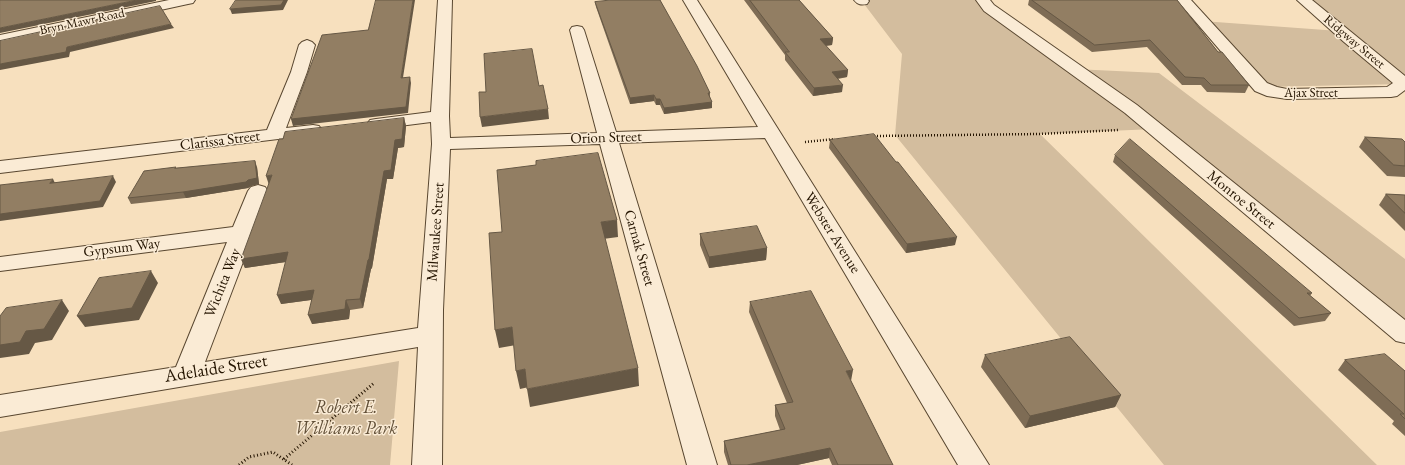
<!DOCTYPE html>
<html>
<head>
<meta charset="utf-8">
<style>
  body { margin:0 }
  canvas { display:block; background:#f7e0be }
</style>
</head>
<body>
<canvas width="1405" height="465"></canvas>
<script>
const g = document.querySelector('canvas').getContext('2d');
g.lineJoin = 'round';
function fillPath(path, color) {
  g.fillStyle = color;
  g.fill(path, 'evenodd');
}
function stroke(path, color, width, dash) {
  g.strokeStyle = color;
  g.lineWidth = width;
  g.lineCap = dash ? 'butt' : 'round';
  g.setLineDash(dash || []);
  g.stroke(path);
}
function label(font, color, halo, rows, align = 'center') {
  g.font = font + ' "EB Garamond",serif';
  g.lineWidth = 3;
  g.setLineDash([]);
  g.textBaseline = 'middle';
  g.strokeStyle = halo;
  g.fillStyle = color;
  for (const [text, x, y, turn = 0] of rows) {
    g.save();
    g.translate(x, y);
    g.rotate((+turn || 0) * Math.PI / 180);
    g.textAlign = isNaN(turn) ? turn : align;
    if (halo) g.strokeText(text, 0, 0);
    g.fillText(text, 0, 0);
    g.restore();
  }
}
const green = new Path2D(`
  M 861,0 L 983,0 L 1074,69 L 1159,73 L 1405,259 L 1405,338 L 1154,129 L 1040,134 L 1377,465 L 1164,465 L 895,135 L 902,54 Z
  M 1304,0 L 1405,0 L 1405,84 L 1261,87 L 1202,21 L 1339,31 Z
  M 399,361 L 390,465 L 0,465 L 0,432 Z`);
const pathFar1 = new Path2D(`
  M 874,136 L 1039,134 L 1119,130
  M 805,142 L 835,139`);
const path = new Path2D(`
  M 284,459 L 374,383
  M 239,465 L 249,457 L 273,452 L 292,465`);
const minor = new Path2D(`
  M 169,0 L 195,0 L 193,3 L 188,4 L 0,45 L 0,35 Z
  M 438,0 L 452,0 L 449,116 L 450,138 L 597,133 L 570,30 L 572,27 L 577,26 L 582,27 L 584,30 L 616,132 L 758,127 L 683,0 L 697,0 L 989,465 L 958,465 L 765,138 L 619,143 L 717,465 L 687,465 L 600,144 L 450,149 L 443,310 L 442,465 L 412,465 L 418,347 L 0,417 L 0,395 L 176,367 L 227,242 L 0,271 L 0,257 L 233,227 L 248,191 L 251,187 L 258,185 L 265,187 L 268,191 L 254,233 L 205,362 L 418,328 L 432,144 L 431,122 L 376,129 L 370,128 L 367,124 L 370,120 L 376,119 L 431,112 Z
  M 854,0 L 868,0 L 869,1 L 867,4 C 861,5 858,5 854,0 Z
  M 976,0 L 990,0 L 994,5 L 1137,105 L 1405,320 L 1405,343 L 1396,341 L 1125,113 L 984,11 Z
  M 1177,0 L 1191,0 L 1267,83 L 1277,87 L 1287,89 L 1387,87 L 1393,83 L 1344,42 L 1297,0 L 1312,0 L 1405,76 L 1405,90 L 1397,96 L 1391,97 L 1287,99 L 1267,96 L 1255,91 Z
  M 307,40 L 312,42 L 315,45 L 307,72 L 286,128 L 313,125 L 319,126 L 322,130 L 319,134 L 0,173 L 0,161 L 267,130 L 291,72 L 299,45 L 302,42 Z`);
const wall = new Path2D(`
  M 610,0 L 660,0 L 710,93 L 710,98 L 712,102 L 712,108 L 664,114 L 660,105 L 656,105 L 654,101 L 630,104 L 596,7 L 595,2 L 610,1 Z
  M 744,0 L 799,0 L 833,38 L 832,45 L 826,46 L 848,70 L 847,77 L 838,79 L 842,92 L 813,96 L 785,60 L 785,55 Z
  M 1029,0 L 1177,0 L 1218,52 L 1249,85 L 1245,93 L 1207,92 L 1201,85 L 1182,85 L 1147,47 L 1092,52 L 1028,5 Z
  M 404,118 L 406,126 L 404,147 L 398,148 L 393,179 L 387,179 L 372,268 L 371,269 L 363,308 L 350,310 L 349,319 L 312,324 L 311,300 L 281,304 L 286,262 L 245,268 L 241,259 Z
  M 1365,137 L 1405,142 L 1405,177 L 1387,176 L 1359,147 Z
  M 830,140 L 955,245 L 906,253 L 829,148 Z
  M 1115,155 L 1312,293 L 1310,296 L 1331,313 L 1325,321 L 1294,326 L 1113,162 Z
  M 176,167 L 176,168 L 257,167 L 259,184 L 251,186 L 248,188 L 186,198 L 131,204 L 128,198 Z
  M 1386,194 L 1405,195 L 1405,231 L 1379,205 Z
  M 700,234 L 767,248 L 766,260 L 709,268 L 700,245 Z
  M 750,302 L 851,381 L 893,465 L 832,465 L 829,458 L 797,465 L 728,465 L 724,452 L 724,441 L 780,430 L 775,416 L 775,405 L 787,403 L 749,312 Z
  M 985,355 L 1121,395 L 1115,407 L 1025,428 L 981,367 Z
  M 1345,360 L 1405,371 L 1405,436 L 1392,424 L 1394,421 L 1338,370 Z`);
const shadedWall = new Path2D(`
  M 137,0 L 156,0 L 156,1 L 0,33 L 0,28 Z
  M 284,0 L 288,0 L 283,10 L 232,14 L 230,9 Z
  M 413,0 L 415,0 L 402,84 L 401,78 Z
  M 171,24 L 174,28 L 70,52 L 69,57 L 0,70 L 0,64 L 67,47 Z
  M 833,38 L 832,45 L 819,46 L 820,39 Z
  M 848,70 L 847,77 L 831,79 L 832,72 Z
  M 410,77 L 411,83 L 408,113 L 293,126 L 291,119 Z
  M 843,85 L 842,92 L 813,96 L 814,88 Z
  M 654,95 L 654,101 L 630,104 L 630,98 Z
  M 656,99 L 660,99 L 660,105 L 656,105 Z
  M 712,102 L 712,108 L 664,114 L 664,108 Z
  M 548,109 L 549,119 L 482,127 L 480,117 Z
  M 404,118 L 406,126 L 404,147 L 398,148 L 393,179 L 387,179 L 372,268 L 371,269 L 363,308 L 360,299 L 384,171 L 395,140 Z
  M 255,161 L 257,167 L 259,184 L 251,186 L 248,188 L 186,198 L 183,192 Z
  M 272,175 L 269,185 L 266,176 Z
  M 113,176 L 116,182 L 103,207 L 0,221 L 0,214 Z
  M 53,179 L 56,185 L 50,183 Z
  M 617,220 L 618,237 L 603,239 L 601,222 Z
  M 957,237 L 955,245 L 906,253 L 907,244 Z
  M 767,248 L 766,260 L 709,268 L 709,257 Z
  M 288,252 L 292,261 L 245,268 L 241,259 Z
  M 151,271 L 158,283 L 139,320 L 85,327 L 77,316 Z
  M 314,290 L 318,299 L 281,304 L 277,295 Z
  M 62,300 L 69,311 L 52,340 L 35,343 L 29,354 L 0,358 L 0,345 Z
  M 346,300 L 350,310 L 349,319 L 312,324 L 308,315 Z
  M 512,327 L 516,345 L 499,348 L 495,330 Z
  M 638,368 L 639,386 L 530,407 L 527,389 Z
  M 525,369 L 529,387 L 520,389 L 516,371 Z
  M 853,370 L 851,381 L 846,371 Z
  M 1121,395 L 1115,407 L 1025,428 L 1030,416 Z
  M 830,448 L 829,458 L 797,465 L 747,465 Z`);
const building = new Path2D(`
  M 0,0 L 137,0 L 0,28 Z
  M 236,0 L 284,0 L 281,5 L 230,9 Z
  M 376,0 L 413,0 L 401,78 L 410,77 L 406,107 L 291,119 L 322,35 L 368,30 Z
  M 611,0 L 660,0 L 697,66 L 710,93 L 708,93 L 712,102 L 664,108 L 660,99 L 656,99 L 654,95 L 630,98 L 595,2 Z
  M 750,0 L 799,0 L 833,38 L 820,39 L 848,70 L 832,72 L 843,85 L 814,88 L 785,52 L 789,52 Z
  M 1032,0 L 1177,0 L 1218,52 L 1222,52 L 1249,85 L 1211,85 L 1204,78 L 1185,77 L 1150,40 L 1095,45 Z
  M 160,6 L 171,24 L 67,47 L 66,52 L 0,64 L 0,41 Z
  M 532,49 L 539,86 L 543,85 L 548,109 L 480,117 L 479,92 L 486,92 L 484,54 Z
  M 404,118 L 402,139 L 395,140 L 391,170 L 384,171 L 369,259 L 368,260 L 360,299 L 346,300 L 345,309 L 308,315 L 314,290 L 277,295 L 288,252 L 241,259 L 272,175 L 266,176 L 279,139 L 283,139 L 285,132 Z
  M 874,134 L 896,162 L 898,162 L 957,237 L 907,244 L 830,140 Z
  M 1365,137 L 1402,139 L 1405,142 L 1405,166 L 1394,165 Z
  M 1130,139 L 1312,293 L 1307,293 L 1331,313 L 1299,318 L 1115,155 Z
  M 598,153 L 617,220 L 601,222 L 638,368 L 527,389 L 525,369 L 516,371 L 512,327 L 495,330 L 489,233 L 502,232 L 497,170 L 536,165 L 536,161 Z
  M 255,161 L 257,178 L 248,180 L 246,182 L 183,192 L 128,198 L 144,171 L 176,167 L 175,168 Z
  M 113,176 L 100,201 L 0,214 L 0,185 L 53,179 L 50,183 Z
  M 1386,194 L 1405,195 L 1405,213 Z
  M 757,226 L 767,248 L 709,257 L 700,234 Z
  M 151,271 L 132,308 L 77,316 L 99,278 Z
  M 811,291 L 853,370 L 846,371 L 893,465 L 838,465 L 830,448 L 747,465 L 731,465 L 724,441 L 785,429 L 775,405 L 793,402 L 750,302 Z
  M 62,300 L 44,329 L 26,331 L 20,342 L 0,345 L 0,316 L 6,308 Z
  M 1070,337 L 1121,395 L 1030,416 L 985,355 Z
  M 1385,354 L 1405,371 L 1405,419 L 1400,414 L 1404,414 L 1345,360 Z`);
const farStreetnames = [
  ["Bryn Mawr Road",82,22,-12],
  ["Ridgway Street",1354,42,40],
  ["Ajax Street",1311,93]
];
const streetNames = [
  ["Orion Street",606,138,-2],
  ["Clarissa Street",220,141,-7],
  ["Monroe Street",1241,200,39],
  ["Milwaukee Street",436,232,-86],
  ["Webster Avenue",832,233,58],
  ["Gypsum Way",122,248,-7],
  ["Carnak Street",639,248,74],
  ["Wichita Way",223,283,-68]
];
const nearStreetnames = [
  ["Adelaide Street",216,369,-9]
];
const nearParknames = [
  ["Robert E.",346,408],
  ["Williams Park",346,429]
];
fillPath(green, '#d3bd9e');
stroke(minor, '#594730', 2);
stroke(pathFar1, '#241400', 2.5, [1, 2]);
stroke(path, '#241400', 3, [1, 2.5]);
fillPath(minor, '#faebd5');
fillPath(wall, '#7e6c55');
fillPath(shadedWall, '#665845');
fillPath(building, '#927e63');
stroke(building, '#665845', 1);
label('13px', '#241400', '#faebd5', farStreetnames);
label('15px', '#241400', '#faebd5', streetNames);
label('18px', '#241400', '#faebd5', nearStreetnames);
label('italic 18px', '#614f37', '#faebd5', nearParknames);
</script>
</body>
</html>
